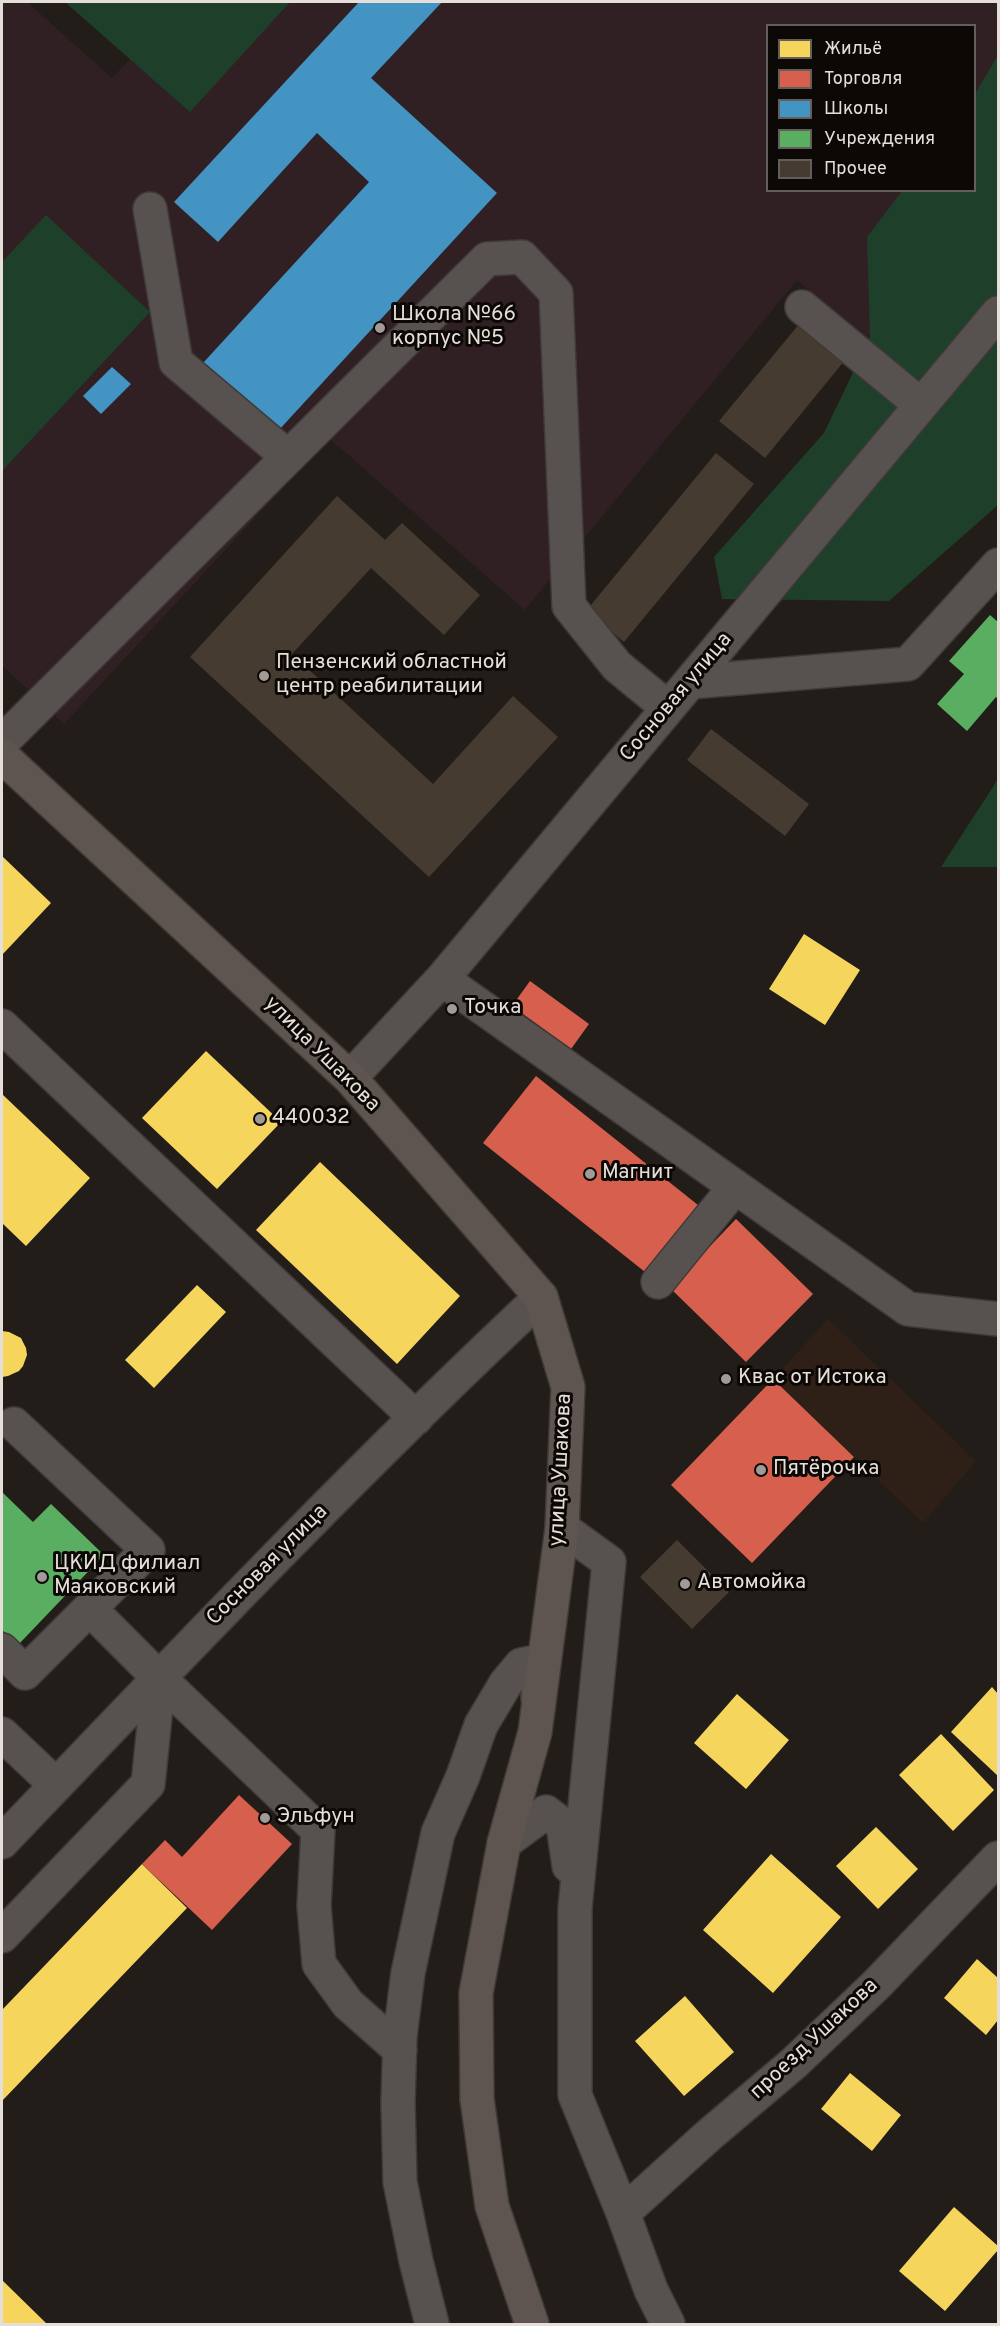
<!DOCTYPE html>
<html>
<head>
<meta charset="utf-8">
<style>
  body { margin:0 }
  #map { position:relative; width:1000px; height:2326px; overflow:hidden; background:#231d19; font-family:Overpass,sans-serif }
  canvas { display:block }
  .frame { position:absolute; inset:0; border:3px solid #e5ded9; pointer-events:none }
  .legend { position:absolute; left:766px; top:24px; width:210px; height:168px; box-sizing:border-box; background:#0c0805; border:2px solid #635e5a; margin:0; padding:8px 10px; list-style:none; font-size:18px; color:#e5ded9 }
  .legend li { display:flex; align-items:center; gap:12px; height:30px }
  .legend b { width:30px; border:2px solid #635e5a }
</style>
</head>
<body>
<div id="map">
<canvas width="1000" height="2326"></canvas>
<div class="frame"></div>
<ul class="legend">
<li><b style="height:16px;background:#f6d55c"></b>Жильё</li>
<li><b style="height:16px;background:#d6604d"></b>Торговля</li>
<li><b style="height:16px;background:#4393c3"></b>Школы</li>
<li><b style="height:16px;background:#5aae61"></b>Учреждения</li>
<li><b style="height:16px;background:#453b30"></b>Прочее</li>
</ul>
</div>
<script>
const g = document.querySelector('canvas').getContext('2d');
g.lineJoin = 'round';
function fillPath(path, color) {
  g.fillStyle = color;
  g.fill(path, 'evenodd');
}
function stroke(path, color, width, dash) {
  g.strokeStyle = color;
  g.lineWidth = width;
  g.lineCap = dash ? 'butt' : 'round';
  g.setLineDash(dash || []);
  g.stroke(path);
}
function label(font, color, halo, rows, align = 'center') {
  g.font = font + ' Overpass,sans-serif';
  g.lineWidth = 6;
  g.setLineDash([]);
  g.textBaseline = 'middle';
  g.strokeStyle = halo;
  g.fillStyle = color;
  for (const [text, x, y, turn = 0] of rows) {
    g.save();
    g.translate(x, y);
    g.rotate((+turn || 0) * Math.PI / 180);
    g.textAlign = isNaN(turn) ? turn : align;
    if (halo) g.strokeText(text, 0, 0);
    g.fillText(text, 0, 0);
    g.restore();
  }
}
const built = new Path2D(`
  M 828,1319 L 976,1461 L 923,1523 L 773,1379 Z`);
const education = new Path2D(`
  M 2,2 L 27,2 L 112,78 L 185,2 L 998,2 L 998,264 L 904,375 L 797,280 L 525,610 L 329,438 L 64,724 L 2,665 ZM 768,26 L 974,26 L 974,190 L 768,190 Z`);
const green = new Path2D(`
  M 65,2 L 290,2 L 190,112 Z
  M 998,55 L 998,505 L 889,601 L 722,599 L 714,557 L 824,433 L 870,337 L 867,237 L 902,191 L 974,190 L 975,94 Z
  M 46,215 L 150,312 L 2,471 L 2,262 Z
  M 998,779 L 998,867 L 941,867 Z`);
const homes = new Path2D(`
  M 2,856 L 51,903 L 2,955 Z
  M 804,934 L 860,970 L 825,1025 L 769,989 Z
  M 206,1051 L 281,1122 L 217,1189 L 142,1118 Z
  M 2,1094 L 90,1178 L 26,1246 L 2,1223 Z
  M 320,1162 L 460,1296 L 397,1364 L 256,1230 Z
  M 197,1285 L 226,1312 L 154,1388 L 125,1360 Z
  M 2,1331 L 9,1332 L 21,1338 L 26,1348 L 27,1355 L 23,1366 L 19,1371 L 8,1376 L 2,1377 Z
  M 992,1687 L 998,1694 L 998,1776 L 951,1732 Z
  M 737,1694 L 789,1740 L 746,1789 L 694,1743 Z
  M 941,1734 L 994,1790 L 953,1831 L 899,1775 Z
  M 876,1827 L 918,1869 L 878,1909 L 836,1866 Z
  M 771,1854 L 841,1917 L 773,1993 L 703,1930 Z
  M 142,1864 L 187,1908 L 2,2101 L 2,2010 Z
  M 977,1959 L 998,1978 L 998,2020 L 986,2035 L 944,1998 Z
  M 685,1996 L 734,2052 L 684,2096 L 635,2041 Z
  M 850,2073 L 901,2115 L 872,2151 L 821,2109 Z
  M 954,2207 L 998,2246 L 998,2250 L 945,2311 L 899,2271 Z
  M 2,2280 L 47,2324 L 2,2324 Z`);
const shops = new Path2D(`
  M 530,981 L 589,1024 L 571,1049 L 512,1006 Z
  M 536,1076 L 698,1205 L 645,1272 L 483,1143 Z
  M 736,1219 L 813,1294 L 746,1362 L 670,1288 Z
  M 773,1379 L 854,1457 L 752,1563 L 671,1485 Z
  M 239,1795 L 292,1844 L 212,1930 L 142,1864 L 165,1840 L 182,1857 Z`);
const schools = new Path2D(`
  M 359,2 L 442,2 L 371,78 L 497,193 L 278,431 L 203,363 L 369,182 L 317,133 L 218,242 L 174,202 Z
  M 112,367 L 131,384 L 101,414 L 83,396 Z`);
const public = new Path2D(`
  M 990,615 L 998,622 L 998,699 L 996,697 L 967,731 L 937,704 L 964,674 L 949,661 Z
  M 2,1492 L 33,1522 L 51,1504 L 104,1555 L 18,1645 L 2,1630 Z`);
const building = new Path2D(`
  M 800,323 L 845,360 L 765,458 L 719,421 Z
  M 716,453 L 754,484 L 624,642 L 586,611 Z
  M 337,496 L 385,540 L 402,523 L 480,595 L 444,635 L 371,568 L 292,654 L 433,784 L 513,696 L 558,737 L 429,877 L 190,657 Z
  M 711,729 L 809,804 L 785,836 L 687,760 Z
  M 677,1540 L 729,1592 L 692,1629 L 640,1577 Z`);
const minor = new Path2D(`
  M 150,209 L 176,362 L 288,457
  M 802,307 L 921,405
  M 690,682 L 908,664 L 998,565
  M 2,742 L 487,259 L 522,257 L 556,293 L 569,606 L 617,666 L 668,708
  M 442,979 L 908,1309 L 998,1319
  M 2,1026 L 416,1418
  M 350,1078 L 442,979 L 998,313
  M 658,1282 L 735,1187
  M 562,1528 L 609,1562 L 575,1908 L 575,2095 L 623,2213 L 651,2290 L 668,2324
  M 90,1609 L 159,1678 L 318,1830 L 314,1906 L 319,1964 L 348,2004 L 400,2050
  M 2,1650 L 25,1673 L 148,1550 L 14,1424
  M 2,1734 L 56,1785
  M 2,1842 C 178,1658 354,1472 541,1297
  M 504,1843 L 546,1812 L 563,1825 L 569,1866
  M 2,1936 L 148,1784 L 159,1678
  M 623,2213 L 709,2135 L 794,2063 L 876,1985 L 998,1858
  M 432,2324 L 416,2261 L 400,2182 L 398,2103 L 400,2036 L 408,1973 L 438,1833 L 463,1776 L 481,1725 L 506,1683 L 521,1665 L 535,1662 L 539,1677 L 538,1698`);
const major = new Path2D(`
  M 2,756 L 350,1078 L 541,1297 L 568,1387 L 562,1528 L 535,1732 L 504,1843 L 476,1993 L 477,2099 L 492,2206 L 532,2324`);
const markers = [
  [380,328,6,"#a19a96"],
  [264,676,6,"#a19a96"],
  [452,1009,6,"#a19a96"],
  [260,1119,6,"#a19a96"],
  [590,1174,6,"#a19a96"],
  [726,1379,6,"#a19a96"],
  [761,1470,6,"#a19a96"],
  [42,1577,6,"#a19a96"],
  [685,1584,6,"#a19a96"],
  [265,1818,6,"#a19a96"]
];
const poiNames = [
  ["Школа №66",392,316],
  ["корпус №5",392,340],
  ["Пензенский областной",276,664],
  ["центр реабилитации",276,688],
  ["Точка",464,1009],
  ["440032",272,1119],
  ["Магнит",602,1174],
  ["Квас от Истока",738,1379],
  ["Пятёрочка",773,1470],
  ["ЦКИД филиал",54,1565],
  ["Маяковский",54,1589],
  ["Автомойка",697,1584],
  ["Эльфун",277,1818]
];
const streetNames = [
  ["Сосновая улица",677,698,-50],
  ["улица Ушакова",321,1055,45],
  ["улица Ушакова",562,1470,-87],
  ["Сосновая улица",268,1566,-45],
  ["проезд Ушакова",815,2040,-43]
];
fillPath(built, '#2e2016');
fillPath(education, '#302024');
fillPath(green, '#1e3f2a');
fillPath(homes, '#f6d55c');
fillPath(shops, '#d6604d');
fillPath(schools, '#4393c3');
fillPath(public, '#5aae61');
fillPath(building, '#453b30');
stroke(minor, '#3f3a37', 36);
stroke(major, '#3f3a37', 36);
stroke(minor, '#575250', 33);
stroke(major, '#5f5550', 33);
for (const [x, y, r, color] of markers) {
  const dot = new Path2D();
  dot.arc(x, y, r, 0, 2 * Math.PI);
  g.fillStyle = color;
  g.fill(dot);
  stroke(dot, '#0c0805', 2);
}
label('21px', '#e5ded9', '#0c0805', poiNames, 'left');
label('21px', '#e5ded9', '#0c0805', streetNames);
</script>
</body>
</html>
